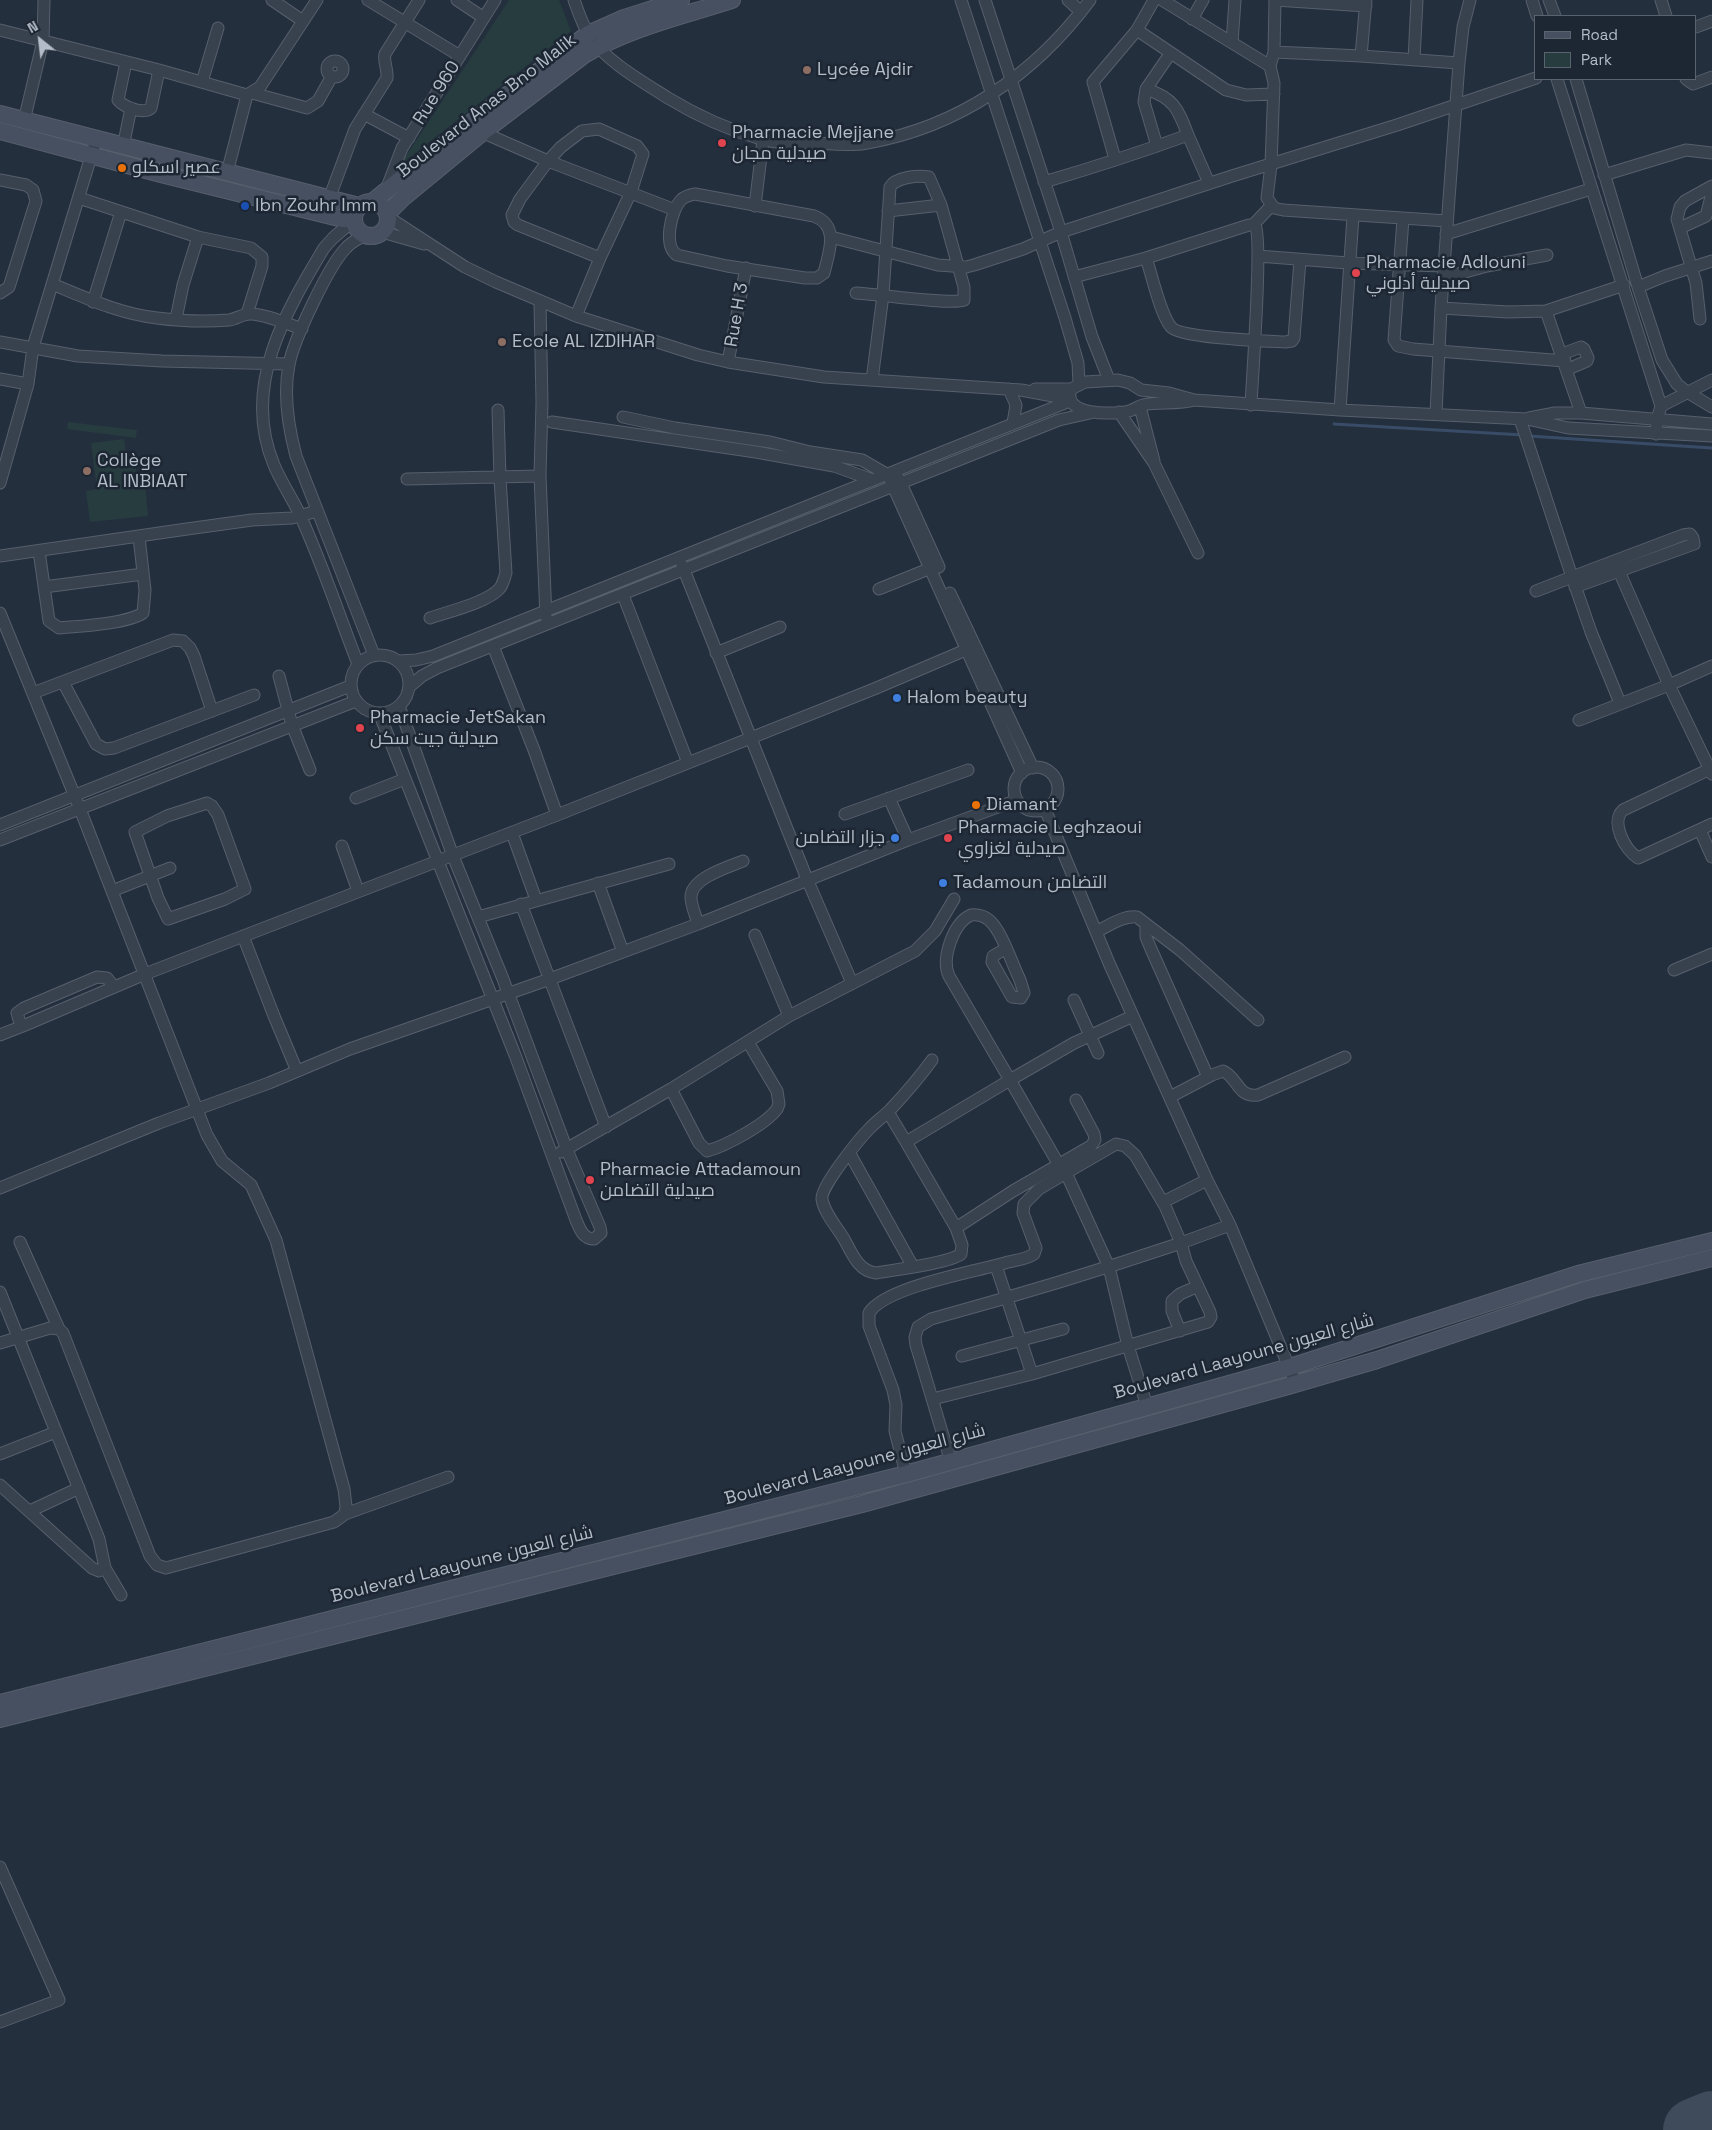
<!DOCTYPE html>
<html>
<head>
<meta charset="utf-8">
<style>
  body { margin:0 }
  #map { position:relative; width:1712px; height:2130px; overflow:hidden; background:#242f3e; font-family:"Space Grotesk",sans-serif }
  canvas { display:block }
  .legend { position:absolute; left:1534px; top:15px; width:162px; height:65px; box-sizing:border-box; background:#1d2633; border:1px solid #59626f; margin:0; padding:6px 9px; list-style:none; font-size:15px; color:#b4bcc9 }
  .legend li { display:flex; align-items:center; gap:10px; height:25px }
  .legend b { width:25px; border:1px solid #59626f }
  .north { position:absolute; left:15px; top:15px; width:50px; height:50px; -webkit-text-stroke:4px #1d2633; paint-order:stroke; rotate:331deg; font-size:14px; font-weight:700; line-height:20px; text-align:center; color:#b4bcc9 }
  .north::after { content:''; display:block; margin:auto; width:18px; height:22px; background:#b4bcc9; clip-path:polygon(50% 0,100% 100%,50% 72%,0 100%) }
</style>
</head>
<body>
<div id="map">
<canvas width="1712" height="2130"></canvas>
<ul class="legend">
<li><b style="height:6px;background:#465061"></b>Road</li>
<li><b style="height:14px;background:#263c3f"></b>Park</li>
</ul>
<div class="north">N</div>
</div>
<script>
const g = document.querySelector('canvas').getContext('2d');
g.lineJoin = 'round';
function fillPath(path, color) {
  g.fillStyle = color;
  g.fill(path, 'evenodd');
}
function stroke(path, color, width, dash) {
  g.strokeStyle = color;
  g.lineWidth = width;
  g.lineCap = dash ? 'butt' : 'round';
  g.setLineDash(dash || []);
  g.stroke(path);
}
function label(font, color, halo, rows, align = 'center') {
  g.font = font + ' "Space Grotesk",Cairo,sans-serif';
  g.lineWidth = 5;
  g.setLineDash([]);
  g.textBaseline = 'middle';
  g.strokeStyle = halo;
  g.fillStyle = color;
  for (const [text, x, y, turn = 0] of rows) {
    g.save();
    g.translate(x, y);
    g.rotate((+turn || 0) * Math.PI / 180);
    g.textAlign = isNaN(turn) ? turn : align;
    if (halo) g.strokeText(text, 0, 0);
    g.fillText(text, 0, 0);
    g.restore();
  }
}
const green = new Path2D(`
  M 509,0 L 559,0 L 571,31 L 400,165 Z
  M 68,422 L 137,430 L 136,438 L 67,429 Z
  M 124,439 L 127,460 L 135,459 L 138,484 L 145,484 L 148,516 L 90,522 L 86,491 L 97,489 L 91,443 Z`);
const stream = new Path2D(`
  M 1334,424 L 1523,435
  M 1529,436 L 1712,448`);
const runway = new Path2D(`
  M 1695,2130 L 1712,2123`);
const street = new Path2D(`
  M 272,0 L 303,21
  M 368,0 L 460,56
  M 457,0 L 484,18
  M 574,0 C 578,11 582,24 589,35 C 604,60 643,82 668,98 C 696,115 729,130 761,139 C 778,144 800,143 818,143 C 833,144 851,146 867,143 C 959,127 1035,74 1090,0
  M 961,0 L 1065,318 L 1078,363 L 1079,384
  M 985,0 L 1061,232 L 1092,337 L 1109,380
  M 1068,0 L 1081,12
  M 1162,0 L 1270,66
  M 1275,0 L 1366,6
  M 1366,0 L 1361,56 L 1459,63 L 1441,308 L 1436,414
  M 1532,0 L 1537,16
  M 1549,0 L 1555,16
  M 1661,0 L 1666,16
  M 1192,19 L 1203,0
  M 1696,27 L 1712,21
  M 0,30 L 159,70 L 247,95 L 260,87 L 317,0
  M 1137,30 L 1226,90 L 1246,95 L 1274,94
  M 1232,43 L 1235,0
  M 1274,52 L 1275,0
  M 1361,56 L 1274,52 L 1270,66 L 1274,83 L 1271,165 L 1267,198 L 1274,208 L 1283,210 L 1447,221
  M 1414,60 L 1417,0
  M327 69a8 8 0 1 1 16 0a8 8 0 1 1-16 0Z
  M 126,62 L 118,100 C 124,107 143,115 151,108 L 159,70
  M 1459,63 L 1463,27 L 1470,0
  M 1557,79 L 1661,406 L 1657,420 L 1656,434
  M 1576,79 L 1638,287 L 1662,360 L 1677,384 L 1687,392 L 1712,407
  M 1686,79 L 1693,84 L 1712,77
  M 202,82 L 218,28
  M 1146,89 L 1170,54
  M 252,93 L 307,108 L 318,101 L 332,76
  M 364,114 L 409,138
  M 24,121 L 43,41 L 44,0
  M 477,130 L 548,161 L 675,210
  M 1188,135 L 1209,183
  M 123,147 L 131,108
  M 1115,159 L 1093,82 L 1137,30 L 1154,0
  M 227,173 L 247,95
  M 1604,175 L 1686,150 L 1712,153
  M 0,180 L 26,185 L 33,190 L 36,201 L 9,287 L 0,293
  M 1044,182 C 1092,168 1141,152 1188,135 C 1178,109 1174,98 1146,89 L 1144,102 L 1157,146
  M 386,190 L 402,148 L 495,0
  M 695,194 L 814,216 C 840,226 829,252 824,273 L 817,278 L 805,278 L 727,266 L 677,255 C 663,246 671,210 681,200 C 685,196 689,195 695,194 Z
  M 79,198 L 198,237 L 251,248 L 262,257 L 262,266 L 247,314
  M 329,199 L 355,129 L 387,78 C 388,69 383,61 385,54 L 419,0
  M 755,206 L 763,140
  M 888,211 L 941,205
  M 388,217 L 465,267 L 496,282 L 576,316 L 698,355 L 728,362 L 824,377 L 1021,390 L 1069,399
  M 1403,219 L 1394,340 L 1398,346 L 1413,349 L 1565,361
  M 354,220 L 333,238 L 324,248 C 285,313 241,387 274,465 C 281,482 292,498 300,515 C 322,563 339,615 358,664
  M 1254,224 L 1271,206
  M 1680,228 L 1706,216 L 1712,193
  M 382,232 L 424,244
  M 1446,234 L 1591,189
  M 365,235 C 358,239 351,242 346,248 C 329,265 293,341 289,365 C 283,395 288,426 296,456 L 374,655
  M 831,237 L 938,265 L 966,267 L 974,265 L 1023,249 L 1061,232 L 1232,176 L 1397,125 L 1536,78
  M 1258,256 L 1348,263 L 1444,266
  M 1146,258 C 1152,275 1160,314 1171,327 C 1180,338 1267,341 1285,342 L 1292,341 L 1294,338 L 1300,260
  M 1074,277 L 1146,258 L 1249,225 L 1255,225 C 1263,238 1252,380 1251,405
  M 1443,278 L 1487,266 L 1547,255
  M 52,284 C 86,298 120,314 157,318 C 180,321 206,322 229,320 C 237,319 244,313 251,314 C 268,315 285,323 302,329
  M 1638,287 L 1665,276 L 1712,261
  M 856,293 C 874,294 953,305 964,300 L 964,287 L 941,205 L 929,177 C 918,175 896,177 890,187 L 883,295 L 872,380
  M 93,302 L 121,212
  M 540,302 L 542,403 L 540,476 L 546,617
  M 1441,308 L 1508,312 L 1546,311 L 1624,285
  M 1546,311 L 1581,413
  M 576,316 L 600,258 L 631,192 L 643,154 L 637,146 L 599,129 L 582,131 L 561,147 L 548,161 L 520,199 L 512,215 L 514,222 L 518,225 L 600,258
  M 176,319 L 183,285 L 198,237
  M 1700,319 L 1696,283 L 1677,219 L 1680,207 L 1685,201 L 1712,186
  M 0,342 L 78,356 L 162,361 L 289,364
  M 1562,354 L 1581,347 L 1584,349 L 1588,358 L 1587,361 L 1568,369
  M 728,362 L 746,268
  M 0,379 L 28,384
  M 1009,389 L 1016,405 L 1013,423
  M 1035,389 L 1071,389
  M 1194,400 C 1178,405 1155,401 1143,405 C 1138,406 1134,410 1129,411 C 1113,415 1061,416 1071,389 L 1085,382 L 1118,380 L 1130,383 L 1141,390 L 1169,393 L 1194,400 L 1340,410 L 1527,419 L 1568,428 L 1712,436
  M 1661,406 L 1712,380
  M 1140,407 L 1154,461
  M 1340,410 L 1353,216
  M 1119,412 L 1154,463 L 1198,553
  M 623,417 L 675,428 L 770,442 L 810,452 L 862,460 L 888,475 L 1022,773
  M 1529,418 L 1555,413 L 1581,413 L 1712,424
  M 1520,419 L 1572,577 L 1683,535 L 1690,534 L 1693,538 L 1694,544 L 1575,587
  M 552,422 L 756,452 L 834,466 L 873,480
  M 407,479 L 540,476
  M 899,479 L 939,567
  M 0,483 L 28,384 L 33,347 L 96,140
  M 39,551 L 49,621 L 59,628 C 80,626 126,624 143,613 L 145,590 L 139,537
  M 0,556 L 187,529 L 252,520 L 292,518 L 317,511
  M 682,565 L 807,879 L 852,983
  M 1619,571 L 1669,685 L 1712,774
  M 44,587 L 143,574
  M 879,589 L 931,568
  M 1536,591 L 1572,577 L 1591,632 L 1620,703
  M 950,593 L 1033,768
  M 623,595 L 688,763
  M 0,613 L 80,809 L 207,1135 L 222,1161 L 251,1185 L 276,1240 L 344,1489 L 346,1506 L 345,1514 L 334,1522 L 166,1568 L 157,1565 L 150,1556 L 63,1333 L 59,1329 L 50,1328 L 0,1343
  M 430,618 C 447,612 489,602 500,588 C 503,584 504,579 506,573 L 500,478 L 498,410
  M 493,646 L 534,750 L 557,815
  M 716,653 L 780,627
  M351 684a29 29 0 1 1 58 0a29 29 0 1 1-58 0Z
  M 399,661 L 416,660 L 433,656 L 1070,401
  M 279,676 L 292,725 L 310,770
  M 63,682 L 96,744 L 105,749 L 114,748 L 254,695
  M 409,687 L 422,676 L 437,668 L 1059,420 L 1090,413
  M 33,693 L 173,640 L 183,641 L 190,648 L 194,656 L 212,711
  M 379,713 L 515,1055 L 576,1220 C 580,1229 583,1239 594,1239 L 601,1233 L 600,1227 L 567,1150 L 503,979 L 453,856 L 399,706
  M 1579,720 L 1669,685 L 1712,666
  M1014 789a22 22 0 1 1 44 0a22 22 0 1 1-44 0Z
  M 1710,769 L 1623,810 C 1610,822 1625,850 1638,858 L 1712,824
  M 356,798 L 405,779
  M 889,798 L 908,840
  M 207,803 L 212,806 L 218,815 L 245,889 L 225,899 L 168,919 L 158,898 L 135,832 L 167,816 Z
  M 1045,809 L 1109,963 L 1207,1180 L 1230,1225 L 1296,1384
  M 845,814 L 968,770
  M 0,825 L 350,686
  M 1700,830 L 1712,857
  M 512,833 L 534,894
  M 0,840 L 356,701
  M 342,846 L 358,891
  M 598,883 L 623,952
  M 112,891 L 170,868
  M 521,904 L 606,1127
  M 478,917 L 669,864
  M 698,924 C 696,916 691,906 691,897 C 691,878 728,867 743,861
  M 1146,924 L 1146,937 L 1151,949 L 1208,1077
  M 1096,932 C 1108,926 1124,915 1137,917 L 1180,950 L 1258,1020
  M 755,935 L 789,1016
  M 243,936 L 274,1016 L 297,1071
  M 1674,970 L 1712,954
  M 114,987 L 107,978 L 97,977 L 24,1008 L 17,1013 L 19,1020 L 23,1026 L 145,974 L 557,815 L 874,689 L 975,646
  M 1074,1000 L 1098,1053
  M 0,1035 L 23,1026
  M 932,1060 C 919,1078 905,1094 890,1110 C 884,1116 877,1121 870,1128 C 860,1138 820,1187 822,1199 C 824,1213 837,1227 844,1239 C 852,1253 858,1271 876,1273 C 893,1270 950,1263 961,1254 L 962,1245 L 956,1228 L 1013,1191 L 1091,1146 L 1095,1140 L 1094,1134 L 1076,1100
  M 671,1089 L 699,1143 L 707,1151 C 726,1146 766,1124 777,1109 L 779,1104 L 777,1091 L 748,1042
  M 1170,1097 L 1212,1075 L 1223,1071 C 1238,1077 1237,1098 1258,1095 L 1345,1057
  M 888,1112 L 906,1142 L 1010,1080 L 949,976 C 941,959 953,923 971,915 C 978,914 984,916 989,920 C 1002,931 1012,964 1020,980 L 1024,993 L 1021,998 L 1012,997 L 992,962 L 993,956 L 1005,949
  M 906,1142 L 956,1228
  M 561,1152 L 671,1089 L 789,1016 L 915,951 L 935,931 L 954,899
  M 850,1154 L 912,1265
  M 1059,1165 L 1010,1080 L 1074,1043 L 1133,1016
  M 0,1188 L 159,1123 L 269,1083 L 350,1049 L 550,979 L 698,924 L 908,840 L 1017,800
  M 1163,1202 L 1207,1180
  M 20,1242 L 59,1329
  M 996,1266 L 1032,1374
  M 0,1292 L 99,1539 L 105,1568 L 121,1595
  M 1180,1331 L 1172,1311 L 1172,1301 L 1180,1294 L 1198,1286
  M 962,1356 L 1063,1329
  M 933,1399 L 1032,1374 L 1208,1322 L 1211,1317 L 1210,1312 L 1186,1261 L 1181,1243 L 1230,1225
  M 0,1454 L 56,1432
  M 951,1462 L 916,1345 L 915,1337 L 918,1327 L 931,1319 C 1015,1296 1098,1271 1181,1243 L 1165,1206 L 1135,1155 L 1125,1146 L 1116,1144 L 1066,1173 L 1109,1267 L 1128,1346 L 1147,1406
  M 906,1474 L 895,1431 L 896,1405 L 893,1390 L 869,1326 L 869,1313 C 886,1286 976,1272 1008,1262 C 1017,1260 1027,1259 1034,1254 L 1036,1248 L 1023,1213 L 1024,1204 L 1039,1189 L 1066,1173
  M 0,1485 L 92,1568 L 99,1571 L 105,1568
  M 30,1511 L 79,1488
  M 345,1514 L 448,1477
  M 0,1867 L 59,2000 L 0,2022`);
const secondary = new Path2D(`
  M 0,114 L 359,206
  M 0,131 L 161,174 L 343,219 L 354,219
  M354 219a17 17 0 1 1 34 0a17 17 0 1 1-34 0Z
  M 372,202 L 468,125 L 588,34 L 624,18 L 681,0
  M 387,214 L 404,197 L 483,132 L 584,55 C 629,28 683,16 732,0
  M 0,1703 L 906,1474 L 1290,1367 L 1578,1274 L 1712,1241
  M 0,1719 L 862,1504 L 1288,1386 L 1377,1360 L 1585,1290 L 1712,1258`);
const markers = [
  [807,70,5,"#8d6e63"],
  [722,143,5,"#e0444e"],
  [122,168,5,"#e8710a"],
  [245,206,5,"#1a4fb4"],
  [1356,273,5,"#e0444e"],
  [502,342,5,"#8d6e63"],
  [87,471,5,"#8d6e63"],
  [897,698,5,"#3f7fe0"],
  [360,728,5,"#e0444e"],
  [976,805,5,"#e8710a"],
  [895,838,5,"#3f7fe0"],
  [948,838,5,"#e0444e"],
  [943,883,5,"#3f7fe0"],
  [590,1180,5,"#e0444e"]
];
const poiNames = [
  ["Lycée Ajdir",817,70],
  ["Pharmacie Mejjane",732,133],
  ["صيدلية مجان",732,154],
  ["عصير اسكلو",132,168],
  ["Ibn Zouhr Imm",255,206],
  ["Pharmacie Adlouni",1366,263],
  ["صيدلية أدلوني",1366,284],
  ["Ecole AL IZDIHAR",512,342],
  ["Collège",97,461],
  ["AL INBIAAT",97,482],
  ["Halom beauty",907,698],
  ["Pharmacie JetSakan",370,718],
  ["صيدلية جيت سكن",370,739],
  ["Diamant",986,805],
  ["Pharmacie Leghzaoui",958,828],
  ["صيدلية لغزاوي",958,849],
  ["جزار التضامن",885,838,"right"],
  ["Tadamoun التضامن",953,883],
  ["Pharmacie Attadamoun",600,1170],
  ["صيدلية التضامن",600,1191]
];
const streetNames = [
  ["Rue 960",437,93,-58],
  ["Boulevard Anas Bno Malik",487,106,-38],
  ["Rue H 3",737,315,-80],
  ["Boulevard Laayoune شارع العيون",1244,1357,-16],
  ["Boulevard Laayoune شارع العيون",855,1465,-15],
  ["Boulevard Laayoune شارع العيون",462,1565,-14]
];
fillPath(green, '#263c3f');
stroke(stream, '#394c67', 3);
stroke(runway, '#3f4a5a', 64);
stroke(street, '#565f6c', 13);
stroke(secondary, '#565f6c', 18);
stroke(street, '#38414e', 11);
stroke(secondary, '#465061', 16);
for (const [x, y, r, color] of markers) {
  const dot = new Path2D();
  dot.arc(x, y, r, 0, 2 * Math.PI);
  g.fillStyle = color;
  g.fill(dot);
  stroke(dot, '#1d2633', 2);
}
label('18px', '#b4bcc9', '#1d2633', poiNames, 'left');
label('18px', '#b4bcc9', '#1d2633', streetNames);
</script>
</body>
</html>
